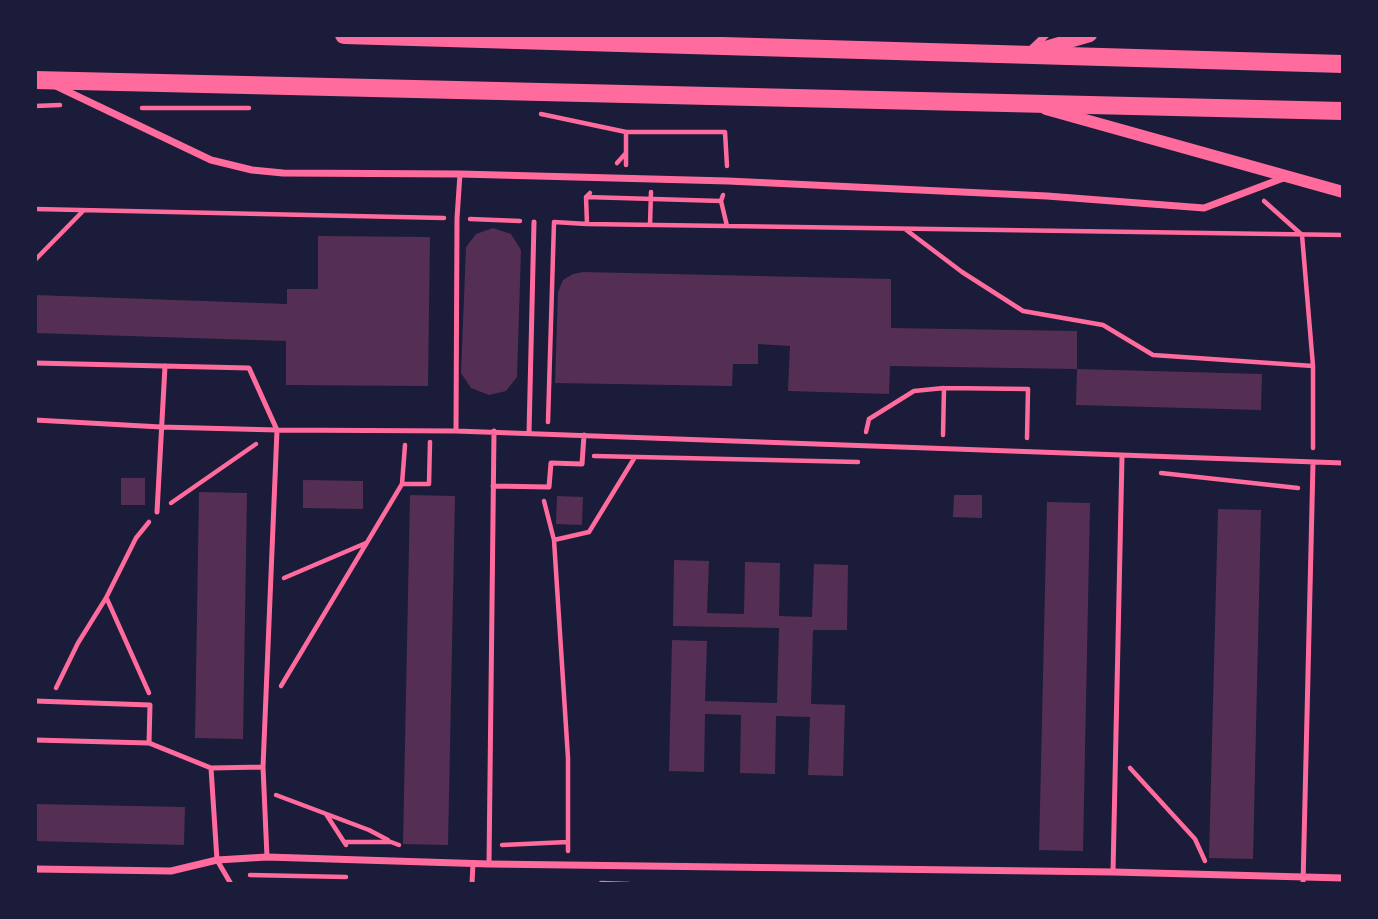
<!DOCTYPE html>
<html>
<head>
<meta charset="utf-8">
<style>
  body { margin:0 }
  #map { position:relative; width:1378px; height:919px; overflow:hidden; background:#1b1b3a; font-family:"DM Sans",sans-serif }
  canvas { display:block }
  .frame { position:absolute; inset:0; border:37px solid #1b1b3a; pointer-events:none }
</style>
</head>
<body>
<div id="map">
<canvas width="1378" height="919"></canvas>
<div class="frame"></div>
</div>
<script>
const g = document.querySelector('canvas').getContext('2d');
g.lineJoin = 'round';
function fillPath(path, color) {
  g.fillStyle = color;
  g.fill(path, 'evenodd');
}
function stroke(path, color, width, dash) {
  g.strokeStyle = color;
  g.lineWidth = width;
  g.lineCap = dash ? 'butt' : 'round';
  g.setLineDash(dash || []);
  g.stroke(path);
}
const building = new Path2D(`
  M 493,228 L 511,234 L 521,250 L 517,377 L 506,391 L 489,395 L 471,388 L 461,373 L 466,247 L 476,234 Z
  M 318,236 L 430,237 L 428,386 L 286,385 L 286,341 L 35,333 L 35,295 L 287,304 L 287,289 L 318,289 Z
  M 583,272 L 891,279 L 891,328 L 1077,331 L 1077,369 L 890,366 L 889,394 L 788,391 L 790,346 L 758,344 L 758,364 L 733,364 L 732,386 L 555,383 L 558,292 L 563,280 L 573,274 Z
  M 1077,369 L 1262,374 L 1261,410 L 1076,405 Z
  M 121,478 L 145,478 L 145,505 L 121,505 Z
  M 303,480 L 363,481 L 363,509 L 303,508 Z
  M 199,492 L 247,493 L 243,739 L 195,738 Z
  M 410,495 L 455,496 L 448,845 L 403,844 Z
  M 954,495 L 982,495 L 982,518 L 953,517 Z
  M 557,496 L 583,497 L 582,525 L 556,524 Z
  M 1047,502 L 1090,503 L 1083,851 L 1039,850 Z
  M 1218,509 L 1261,510 L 1253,859 L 1209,858 Z
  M 674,560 L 709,561 L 707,613 L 744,614 L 745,562 L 780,563 L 779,616 L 812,617 L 814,564 L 848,565 L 847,630 L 813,630 L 811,704 L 845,705 L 843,776 L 808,775 L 810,717 L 776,716 L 775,774 L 740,773 L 741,715 L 705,714 L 704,772 L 669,771 L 672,640 L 707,641 L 705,701 L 777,703 L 779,628 L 673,626 Z
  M 35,804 L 185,807 L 184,845 L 35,841 Z`);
const path = new Path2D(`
  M 35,106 L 60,105
  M 142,108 L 249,108
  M 541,114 L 626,132
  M 617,163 L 626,153
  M 626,165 L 626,132 L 725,132 L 727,166
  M 590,193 L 586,197 L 587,224 L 727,226 L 721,201 L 723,195
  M 586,197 L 721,201
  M 1264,201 L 1302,235 L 1313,366 L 1313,448
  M 35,209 L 444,218
  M 470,219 L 520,221
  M 650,225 L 651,192
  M 727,226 L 1343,235
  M 905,229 L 962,272 L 1023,311 L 1103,325 L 1153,355 L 1313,366
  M 35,260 L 83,211
  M 548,422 L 554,222 L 587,224
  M 866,432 L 869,419 L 914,391 L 944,388
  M 943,435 L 944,388 L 1028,389 L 1027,438
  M 594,456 L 858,462
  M 1161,473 L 1298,488
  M 402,484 L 429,484 L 430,442
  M 544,501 L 554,540 L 568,758 L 568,851
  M 171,503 L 256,444
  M 554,540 L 589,532 L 635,457
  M 284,578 L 366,543
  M 107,599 L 149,693
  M 281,686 L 402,484 L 405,445
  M 56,688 L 78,643 L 106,598 L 136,538 L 149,522
  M 1130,768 L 1195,839 L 1205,861
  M 276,795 L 369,830 L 388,840
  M 326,814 L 346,845
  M 345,842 L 391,842 L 399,845
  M 502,845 L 568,842
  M 250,875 L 346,877
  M 601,883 L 629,884`);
const service = new Path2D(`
  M 460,174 L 457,218 L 456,431 L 1343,463
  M 35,363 L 249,368 L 277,430 L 456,431
  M 35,420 L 161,427 L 277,430 L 263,767 L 267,857
  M 529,433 L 534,222
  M 493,486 L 549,487 L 551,463 L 582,464 L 584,435
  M 157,512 L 165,366
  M 35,701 L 150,705 L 149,743
  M 35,740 L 149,743 L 211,768 L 217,860 L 231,884
  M 211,768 L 263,767
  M 489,864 L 494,431
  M 1113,872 L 1122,456
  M 472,884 L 473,863
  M 1303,884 L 1313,463`);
const minor = new Path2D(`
  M 1031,49 L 1046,35
  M 56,86 L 211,160 L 252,170 L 283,173 L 460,174 L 728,181 L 1047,196 L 1204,208 L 1286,177
  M 35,869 L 171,871 L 217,860 L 267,857 L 489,864 L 1113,872 L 1343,878`);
const tertiary = new Path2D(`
  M 1046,109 L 1343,192`);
const secondary = new Path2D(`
  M 1035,51 L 1090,35`);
const primary = new Path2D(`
  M 344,35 L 1343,64
  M 35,80 L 1343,111`);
fillPath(building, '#542f53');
stroke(path, '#ff6b9d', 4.5);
stroke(service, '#ff6b9d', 5);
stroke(minor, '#ff6b9d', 7);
stroke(tertiary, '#ff6b9d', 12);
stroke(secondary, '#ff6b9d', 14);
stroke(primary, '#ff6b9d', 18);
</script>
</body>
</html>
